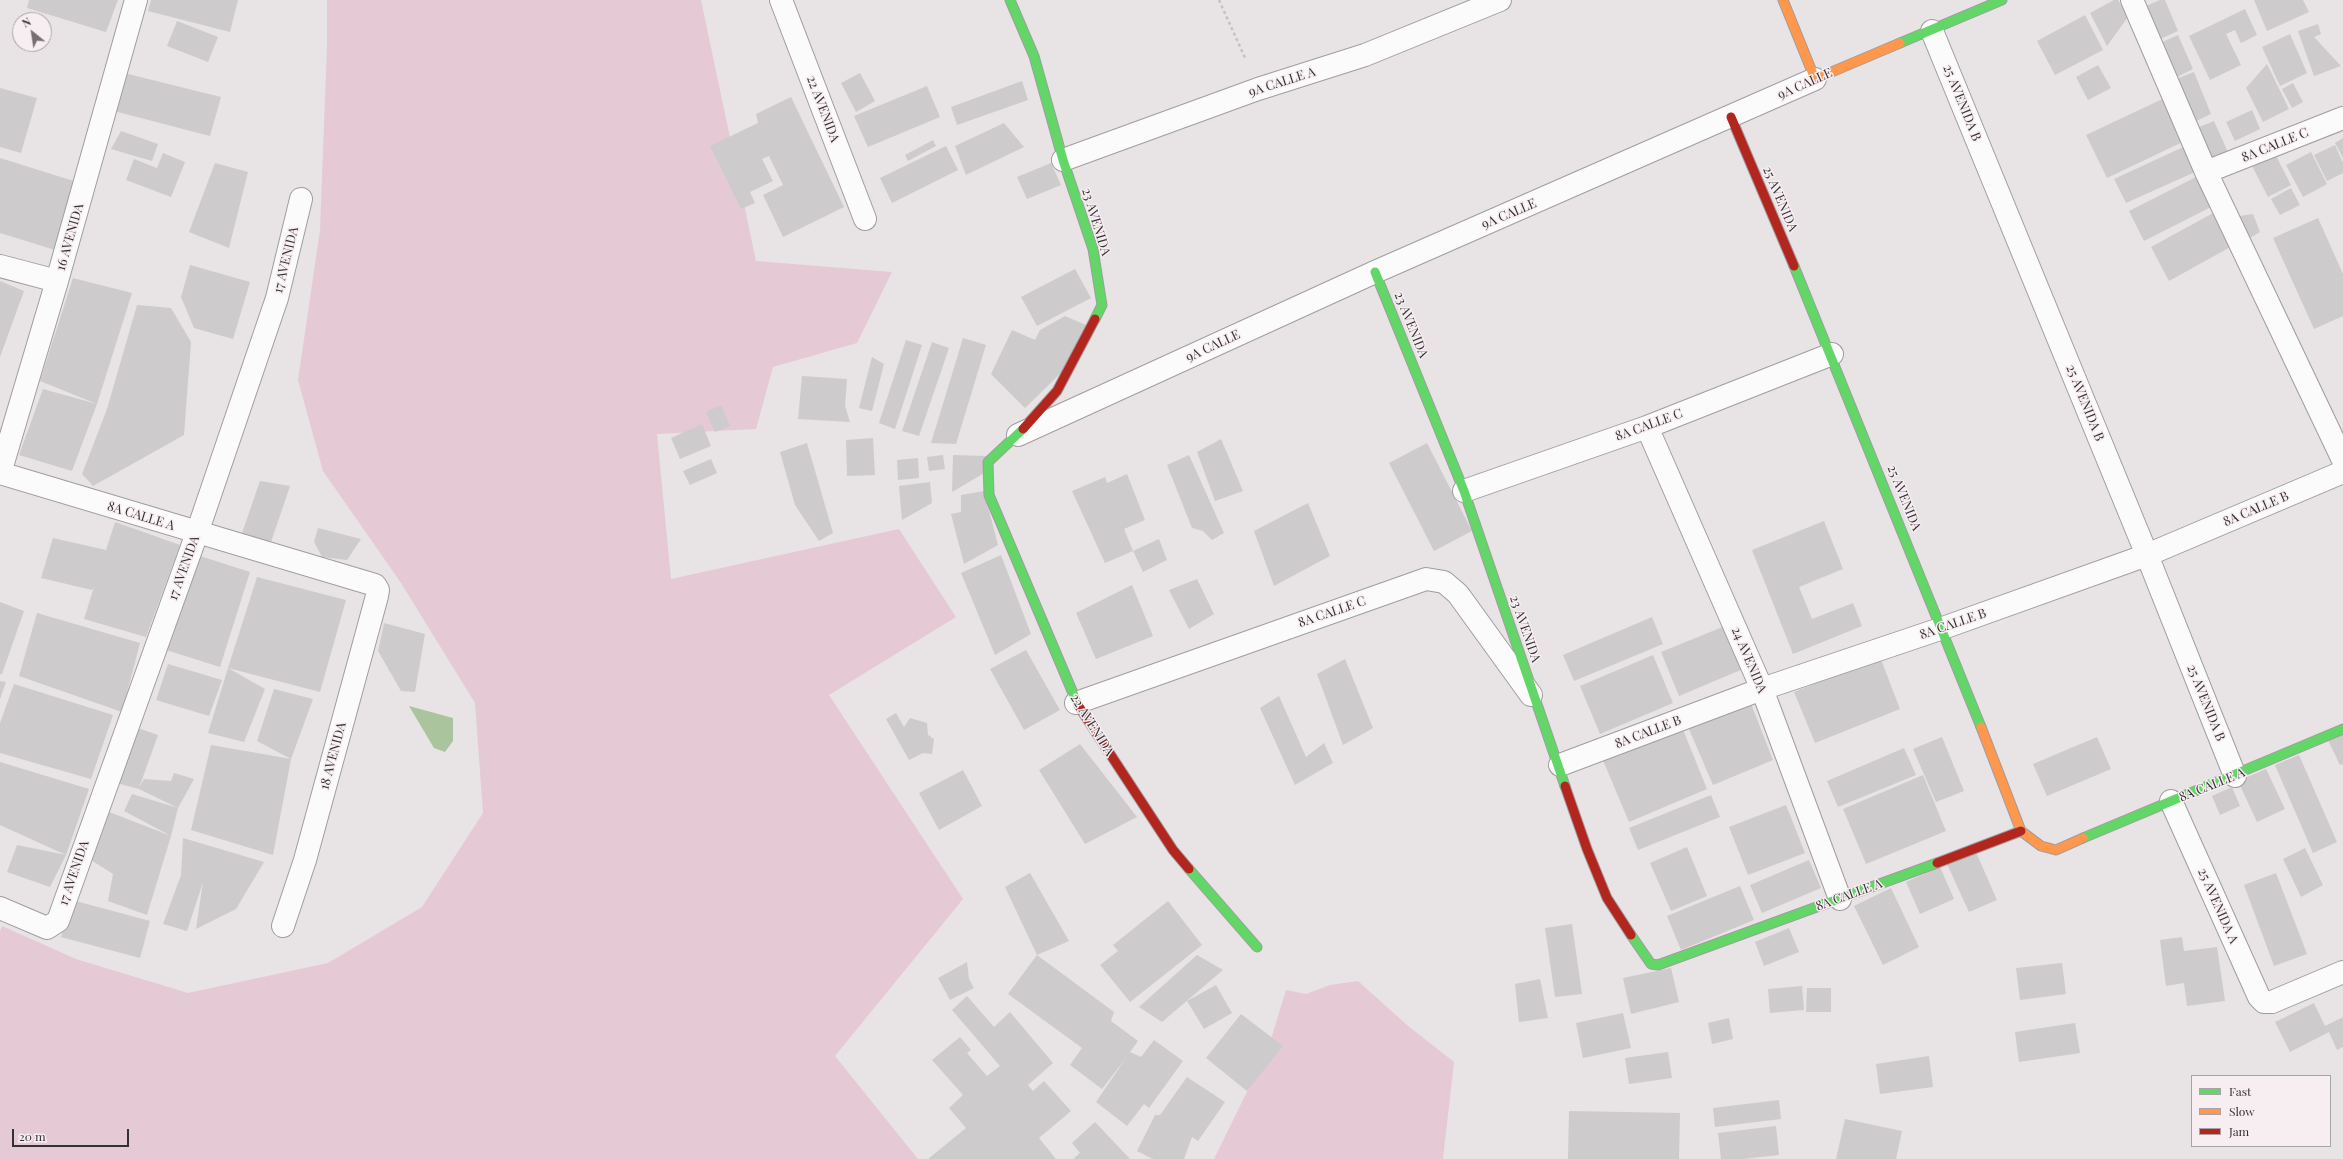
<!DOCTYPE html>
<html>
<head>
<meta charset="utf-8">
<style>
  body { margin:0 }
  #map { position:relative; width:2343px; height:1159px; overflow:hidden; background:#e8e3e5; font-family:"Playfair Display",serif }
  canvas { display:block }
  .legend { position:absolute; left:2191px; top:1075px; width:140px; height:72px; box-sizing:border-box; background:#f7eef2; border:1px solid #a9a2a6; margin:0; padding:5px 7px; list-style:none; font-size:12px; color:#353133 }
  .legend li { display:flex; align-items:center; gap:8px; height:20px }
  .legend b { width:20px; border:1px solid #a9a2a6 }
  .north { position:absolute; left:12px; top:12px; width:40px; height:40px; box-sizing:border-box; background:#f7eef2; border:1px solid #a9a2a6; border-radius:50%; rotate:330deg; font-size:11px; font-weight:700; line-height:16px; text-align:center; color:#353133 }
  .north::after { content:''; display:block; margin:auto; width:14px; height:18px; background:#746f71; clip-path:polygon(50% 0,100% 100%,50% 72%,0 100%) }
  .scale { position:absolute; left:12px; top:1129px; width:117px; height:18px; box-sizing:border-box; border:2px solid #353133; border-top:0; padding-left:5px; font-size:12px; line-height:14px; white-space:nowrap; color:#353133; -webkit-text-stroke:3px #f7eef2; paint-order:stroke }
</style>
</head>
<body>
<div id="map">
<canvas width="2343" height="1159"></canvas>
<ul class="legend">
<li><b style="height:5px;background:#63d668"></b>Fast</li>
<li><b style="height:5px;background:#ff974d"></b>Slow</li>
<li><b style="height:5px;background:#b3261e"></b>Jam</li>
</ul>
<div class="north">N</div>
<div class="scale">20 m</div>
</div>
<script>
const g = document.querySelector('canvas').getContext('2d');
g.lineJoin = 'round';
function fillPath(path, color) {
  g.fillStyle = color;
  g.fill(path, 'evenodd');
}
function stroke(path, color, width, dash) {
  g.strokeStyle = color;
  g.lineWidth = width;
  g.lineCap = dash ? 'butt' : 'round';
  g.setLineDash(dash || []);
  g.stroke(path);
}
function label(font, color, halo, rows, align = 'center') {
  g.font = font + ' "Playfair Display",serif';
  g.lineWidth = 3;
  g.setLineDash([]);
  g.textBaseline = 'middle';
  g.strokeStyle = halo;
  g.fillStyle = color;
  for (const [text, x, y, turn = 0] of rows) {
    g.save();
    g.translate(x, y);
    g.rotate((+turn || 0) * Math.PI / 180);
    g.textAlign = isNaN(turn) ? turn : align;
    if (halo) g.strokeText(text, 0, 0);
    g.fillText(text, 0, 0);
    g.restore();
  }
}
const green = new Path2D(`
  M 327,0 L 701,0 L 756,261 L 892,272 L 857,343 L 773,367 L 756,429 L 657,434 L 671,579 L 899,529 L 956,617 L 829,695 L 963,899 L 835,1056 L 918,1159 L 0,1159 L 0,931 L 2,926 L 76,959 L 188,993 L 328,963 L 422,907 L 483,813 L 475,703 L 401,583 L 323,471 L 298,380 L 320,230 L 327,45 Z
  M 1358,981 L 1407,1025 L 1454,1062 L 1443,1159 L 1214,1159 L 1268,1049 L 1286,990 L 1306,994 L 1330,985 Z`);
const water = new Path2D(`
  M 409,706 L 453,718 L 453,741 L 445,752 L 434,748 Z`);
const building = new Path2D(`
  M 29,0 L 118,0 L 106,32 L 27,8 Z
  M 151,0 L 238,0 L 230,32 L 148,11 Z
  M 2114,0 L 2118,0 L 2128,17 L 2107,46 L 2090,13 Z
  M 2160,0 L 2165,0 L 2178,31 L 2158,40 L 2144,7 Z
  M 2254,0 L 2303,0 L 2309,12 L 2267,31 Z
  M 2245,9 L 2257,35 L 2241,43 L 2235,30 L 2226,34 L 2241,65 L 2210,80 L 2189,36 Z
  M 2085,15 L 2103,50 L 2055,75 L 2037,41 Z
  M 177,21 L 218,37 L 208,62 L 167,46 Z
  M 2318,24 L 2321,34 L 2314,37 L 2341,66 L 2314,76 L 2298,31 Z
  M 2290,34 L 2307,73 L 2280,86 L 2262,47 Z
  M 2178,35 L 2193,69 L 2173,79 L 2158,44 Z
  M 2267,64 L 2289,109 L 2263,122 L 2246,88 Z
  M 2098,65 L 2111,88 L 2088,100 L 2076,77 Z
  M 2194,72 L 2211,114 L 2192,123 L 2174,80 Z
  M 124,73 L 221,97 L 210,136 L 110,110 Z
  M 860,73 L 875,101 L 856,112 L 841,83 Z
  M 1022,81 L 1028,100 L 957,125 L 951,107 Z
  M 2293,83 L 2303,102 L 2292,108 L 2282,89 Z
  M 927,86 L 940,117 L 868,147 L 854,116 Z
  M 0,88 L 37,98 L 21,153 L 0,147 Z
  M 2171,95 L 2191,138 L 2107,178 L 2086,135 Z
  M 791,97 L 844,207 L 783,237 L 763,195 L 783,185 L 769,156 L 762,159 L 773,181 L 750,192 L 755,203 L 741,209 L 710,146 L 758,123 L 756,114 Z
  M 2252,110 L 2260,129 L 2235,141 L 2226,122 Z
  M 2214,121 L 2231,159 L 2207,170 L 2194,129 Z
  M 1004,123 L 1024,147 L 966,175 L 955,146 Z
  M 121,131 L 158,144 L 152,161 L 111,149 Z
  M 2343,138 L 2343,158 L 2335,143 Z
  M 933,140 L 936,146 L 908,161 L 905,155 Z
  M 2192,143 L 2204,168 L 2126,203 L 2114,179 Z
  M 2335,145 L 2343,163 L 2343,173 L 2327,181 L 2314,155 Z
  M 946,146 L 958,170 L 892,203 L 880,178 Z
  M 2272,148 L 2291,185 L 2268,197 L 2249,160 Z
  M 2311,152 L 2327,184 L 2303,197 L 2286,165 Z
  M 163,153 L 185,162 L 171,197 L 126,180 L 134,159 L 157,168 Z
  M 0,158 L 77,182 L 55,250 L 0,233 Z
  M 215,163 L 248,172 L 229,248 L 189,232 Z
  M 1051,163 L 1061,185 L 1027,199 L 1017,177 Z
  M 2200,175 L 2215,205 L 2144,241 L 2129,211 Z
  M 2291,188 L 2300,205 L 2280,215 L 2271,199 Z
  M 2215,212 L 2234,245 L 2169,281 L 2151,247 Z
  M 2253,214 L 2260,232 L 2243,242 L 2233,217 Z
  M 2318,218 L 2343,274 L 2343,316 L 2314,329 L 2273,238 Z
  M 190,265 L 250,282 L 233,339 L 194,328 L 181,297 Z
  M 1075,269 L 1091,298 L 1037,326 L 1021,297 Z
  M 73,278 L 132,293 L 97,404 L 72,471 L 19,455 L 43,389 L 97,404 L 40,381 Z
  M 0,281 L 24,291 L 0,357 Z
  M 137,305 L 171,308 L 191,342 L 184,435 L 93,486 L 82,474 L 107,409 Z
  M 1065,316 L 1086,325 L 1067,367 L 1025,408 L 991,374 L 1012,330 L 1035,340 L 1040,330 Z
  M 963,338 L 986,345 L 956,444 L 931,443 Z
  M 906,340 L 922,345 L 895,429 L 879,423 Z
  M 932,342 L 949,348 L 919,436 L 902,431 Z
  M 872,357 L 884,364 L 872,411 L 859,408 Z
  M 802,376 L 847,379 L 845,406 L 850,422 L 798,419 Z
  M 721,405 L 730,426 L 715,432 L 706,412 Z
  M 702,424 L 711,446 L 680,459 L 671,438 Z
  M 873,438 L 875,475 L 847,476 L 846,440 Z
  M 1221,439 L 1243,491 L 1215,501 L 1197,452 Z
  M 807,443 L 833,533 L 819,541 L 795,505 L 780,452 Z
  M 1427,443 L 1472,531 L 1434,551 L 1389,463 Z
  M 943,455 L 945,469 L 929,471 L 927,457 Z
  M 953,455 L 987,456 L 986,472 L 952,492 Z
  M 1189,455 L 1224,533 L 1212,540 L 1203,531 L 1192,528 L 1167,465 Z
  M 918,458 L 919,478 L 898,480 L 897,460 Z
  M 711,459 L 717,473 L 690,485 L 683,471 Z
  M 1127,474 L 1145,520 L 1124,529 L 1133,551 L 1105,563 L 1072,491 L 1105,477 L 1107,483 Z
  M 260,481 L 290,486 L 269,548 L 240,539 Z
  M 930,482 L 932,503 L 902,520 L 899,486 Z
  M 984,491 L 998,545 L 964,564 L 951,514 L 961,512 L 961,495 Z
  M 1308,503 L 1330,556 L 1274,586 L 1254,531 Z
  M 1824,521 L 1843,569 L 1799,587 L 1812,619 L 1853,603 L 1862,626 L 1793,654 L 1752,550 Z
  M 115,522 L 180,545 L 146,637 L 84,619 L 94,587 L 92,590 L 41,578 L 53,538 L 106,550 Z
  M 318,528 L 361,539 L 347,560 L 322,557 L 314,542 Z
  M 1159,539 L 1167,560 L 1143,572 L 1133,551 Z
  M 194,554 L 250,572 L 220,667 L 163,649 Z
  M 1001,555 L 1031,634 L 995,655 L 961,573 Z
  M 257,577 L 346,600 L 320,692 L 228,668 Z
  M 1197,579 L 1214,614 L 1189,629 L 1169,590 Z
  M 1132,585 L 1153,636 L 1096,659 L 1076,613 Z
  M 0,602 L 24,611 L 2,674 L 0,674 Z
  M 37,613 L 140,643 L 122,712 L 19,676 Z
  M 1652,617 L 1663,644 L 1574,681 L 1563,655 Z
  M 384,623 L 425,634 L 415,692 L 401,691 L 378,651 Z
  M 1725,626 L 1743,669 L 1679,696 L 1661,652 Z
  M 1026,650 L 1060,710 L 1024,730 L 990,669 Z
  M 1653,655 L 1673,703 L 1600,734 L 1580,686 Z
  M 1880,657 L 1900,709 L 1815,743 L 1794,692 Z
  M 1345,659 L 1373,728 L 1343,745 L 1317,674 Z
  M 168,664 L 222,680 L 209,716 L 156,700 Z
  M 228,668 L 265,689 L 244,742 L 208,733 Z
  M 0,681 L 6,682 L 0,699 Z
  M 14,684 L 113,715 L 91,779 L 0,753 L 0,723 Z
  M 274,689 L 313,699 L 291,759 L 257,741 Z
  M 1279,696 L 1306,757 L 1324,743 L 1333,763 L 1295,785 L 1260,708 Z
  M 1751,704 L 1773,760 L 1713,785 L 1689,729 Z
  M 896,713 L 904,727 L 910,718 L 927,723 L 928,735 L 934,739 L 932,754 L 923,753 L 909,760 L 886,719 Z
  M 129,725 L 158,735 L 139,788 L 144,779 L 171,781 L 174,773 L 194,779 L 178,808 L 139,789 L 109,781 Z
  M 1681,725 L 1707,789 L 1629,822 L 1602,758 Z
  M 2343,733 L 2343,764 L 2340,765 L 2328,740 Z
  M 1942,737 L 1964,791 L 1936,802 L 1913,749 Z
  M 2097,737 L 2111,769 L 2047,796 L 2033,764 Z
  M 1080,744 L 1137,817 L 1085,844 L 1039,770 Z
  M 211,745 L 291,759 L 273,855 L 191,830 Z
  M 1904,748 L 1916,775 L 1838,807 L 1827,781 Z
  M 2299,755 L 2337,842 L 2313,853 L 2275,765 Z
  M 0,762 L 89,789 L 66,855 L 50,887 L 7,872 L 17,845 L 66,855 L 0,825 Z
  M 2266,769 L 2285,809 L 2257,822 L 2238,781 Z
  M 963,770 L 982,806 L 939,830 L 919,793 Z
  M 1923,775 L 1946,831 L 1866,864 L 1843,809 Z
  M 2232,787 L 2240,806 L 2220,815 L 2212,796 Z
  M 132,794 L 178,808 L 171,836 L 124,811 Z
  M 1711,795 L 1720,817 L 1638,850 L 1629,828 Z
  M 1786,805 L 1805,853 L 1748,875 L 1729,827 Z
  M 99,808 L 171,836 L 147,915 L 108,901 L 113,874 L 91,860 Z
  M 183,838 L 264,862 L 236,909 L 196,929 L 203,882 L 187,931 L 163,924 L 181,875 Z
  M 1687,847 L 1707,896 L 1671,911 L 1650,863 Z
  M 2305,848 L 2323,885 L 2301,897 L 2283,859 Z
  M 1975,850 L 1997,900 L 1969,912 L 1946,862 Z
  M 1809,860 L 1821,888 L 1762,913 L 1750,885 Z
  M 1940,867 L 1954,899 L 1920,914 L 1906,882 Z
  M 1030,873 L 1069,941 L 1037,955 L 1114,1012 L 1111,1021 L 1138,1041 L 1130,1052 L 1141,1057 L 1154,1040 L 1183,1061 L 1149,1108 L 1144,1104 L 1127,1126 L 1096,1102 L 1126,1058 L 1102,1089 L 1070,1065 L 1082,1048 L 1008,994 L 1037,955 L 1005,887 Z
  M 2276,873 L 2307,954 L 2274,966 L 2244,885 Z
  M 1740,886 L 1754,920 L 1681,950 L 1667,916 Z
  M 1891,888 L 1919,947 L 1883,965 L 1854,906 Z
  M 72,900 L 150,921 L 140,958 L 61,937 Z
  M 1168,901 L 1202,945 L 1130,1002 L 1100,965 L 1118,951 L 1113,945 Z
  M 1572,924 L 1582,994 L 1555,997 L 1545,928 Z
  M 1789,928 L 1799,952 L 1764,966 L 1755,942 Z
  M 2182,937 L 2184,951 L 2217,947 L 2225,1001 L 2187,1006 L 2184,983 L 2166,986 L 2160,940 Z
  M 1197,955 L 1223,970 L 1162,1022 L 1139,1007 Z
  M 967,962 L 969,979 L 974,988 L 950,1000 L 938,978 Z
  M 2062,963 L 2066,994 L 2020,1000 L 2016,968 Z
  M 1671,968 L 1679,1002 L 1631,1014 L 1623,978 Z
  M 1540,979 L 1548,1018 L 1519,1022 L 1515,984 Z
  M 1216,985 L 1232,1013 L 1204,1029 L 1187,1001 Z
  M 1802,986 L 1804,1010 L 1770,1013 L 1768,989 Z
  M 1807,988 L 1831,988 L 1831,1012 L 1806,1012 Z
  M 967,996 L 994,1027 L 1010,1012 L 1053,1063 L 1028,1085 L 1033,1091 L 1044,1081 L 1071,1111 L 1039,1138 L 1056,1159 L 928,1159 L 966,1128 L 949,1108 L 963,1095 L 932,1060 L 960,1037 L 971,1050 L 967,1053 L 987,1076 L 1000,1066 L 952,1010 Z
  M 2314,1003 L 2325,1026 L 2343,1017 L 2343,1047 L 2337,1050 L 2329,1032 L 2290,1052 L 2275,1022 Z
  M 1623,1013 L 1631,1048 L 1583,1058 L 1576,1023 Z
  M 1241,1014 L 1283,1046 L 1247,1091 L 1206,1058 Z
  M 1729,1018 L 1733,1039 L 1712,1044 L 1708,1023 Z
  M 2075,1023 L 2080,1053 L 2019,1062 L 2015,1032 Z
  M 1668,1052 L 1672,1078 L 1629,1084 L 1625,1058 Z
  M 1929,1056 L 1933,1087 L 1880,1094 L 1876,1064 Z
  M 1187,1077 L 1225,1102 L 1198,1141 L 1192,1137 L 1184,1159 L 1153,1159 L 1137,1151 L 1155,1115 L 1160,1115 Z
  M 1779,1100 L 1781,1119 L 1715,1127 L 1713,1108 Z
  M 1569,1111 L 1680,1113 L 1679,1159 L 1568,1159 Z
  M 1845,1119 L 1902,1131 L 1896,1159 L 1836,1159 Z
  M 1095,1122 L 1130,1159 L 1073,1159 L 1080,1153 L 1072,1143 Z
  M 1776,1126 L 1779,1155 L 1743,1159 L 1721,1159 L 1718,1133 Z`);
const path = new Path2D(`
  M 1219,0 L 1246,60`);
const street = new Path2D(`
  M 781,0 L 865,219
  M 2132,0 L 2206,172 L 2343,460
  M 1932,31 L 2147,555 L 2235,776
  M 1063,160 L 1258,89 L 1365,55 L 1500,0
  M 2206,172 L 2343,118
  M 0,266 L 57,281
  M 1647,427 L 1762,689 L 1840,899
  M 1018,435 L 1375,272 L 1815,79
  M 0,473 L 375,585 L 378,590 L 377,596 L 305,860 L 283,926
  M 0,473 L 57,281 L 136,0
  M 1464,491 L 1647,427 L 1832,354
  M 1076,703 L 1426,579 L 1444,582 L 1458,594 L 1531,695
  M 1560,765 L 1762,689 L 1943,628 L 2147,555 L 2343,472
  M 2171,801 L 2259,997 L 2264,1002 L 2272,1002 L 2343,972
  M 0,908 L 47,928 L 58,921 L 197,533 L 277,298 L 301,199`);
const fast = new Path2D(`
  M 1010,0 L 1034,56 L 1063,160 L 1093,249 L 1102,305 L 1095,319
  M 1900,43 L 2002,0
  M 1794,266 L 1981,727
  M 1375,272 L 1464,491 L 1565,786
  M 1023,429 L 988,462 L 989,495 L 1078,705
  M 2083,838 L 2343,729
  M 1189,869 L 1257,947
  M 1631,935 L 1651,964 L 1658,965 L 1937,863`);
const slow = new Path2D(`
  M 1783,0 L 1815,79 L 1900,43
  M 1981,727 L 2021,831 L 2041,846 L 2056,850 L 2083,838`);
const jam = new Path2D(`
  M 1731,117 L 1794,266
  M 1023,429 L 1057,391 L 1095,319
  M 1078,705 L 1173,850 L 1189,869
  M 1565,786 L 1587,849 L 1607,898 L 1631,935
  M 1937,863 L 2021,831`);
const streetNames = [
  ["9A CALLE A",1282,82,-18],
  ["9A CALLE",1805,84,-24],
  ["25 AVENIDA B",1962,103,68],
  ["22 AVENIDA",823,109,69],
  ["8A CALLE C",2275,145,-22],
  ["25 AVENIDA",1780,199,67],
  ["9A CALLE",1509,214,-23],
  ["23 AVENIDA",1096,222,73],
  ["16 AVENIDA",70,237,-74],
  ["17 AVENIDA",286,260,-76],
  ["23 AVENIDA",1411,325,68],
  ["9A CALLE",1213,346,-25],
  ["25 AVENIDA B",2085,403,68],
  ["8A CALLE C",1649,425,-20],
  ["25 AVENIDA",1904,498,68],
  ["8A CALLE B",2256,509,-23],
  ["8A CALLE A",141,516,17],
  ["17 AVENIDA",184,568,-70],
  ["8A CALLE C",1332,612,-19],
  ["8A CALLE B",1953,624,-19],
  ["23 AVENIDA",1525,629,71],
  ["24 AVENIDA",1749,660,67],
  ["25 AVENIDA B",2206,703,68],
  ["22 AVENIDA",1092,725,58],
  ["8A CALLE B",1648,732,-21],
  ["18 AVENIDA",333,756,-75],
  ["8A CALLE A",2212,785,-22],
  ["17 AVENIDA",74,873,-71],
  ["8A CALLE A",1849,895,-20],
  ["25 AVENIDA A",2218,906,66]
];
fillPath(green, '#e5cad5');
fillPath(water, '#aac49e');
fillPath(building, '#cecbcc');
stroke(street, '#a09d9f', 24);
stroke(fast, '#a09d9f', 11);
stroke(slow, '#a09d9f', 11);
stroke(jam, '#a09d9f', 11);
stroke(path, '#c5c2c3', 2.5, [3, 3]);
stroke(street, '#fcfbfb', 22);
stroke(fast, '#63d668', 9);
stroke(slow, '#ff974d', 9);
stroke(jam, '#b3261e', 9);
label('13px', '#353133', '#f7eef2', streetNames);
</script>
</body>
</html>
